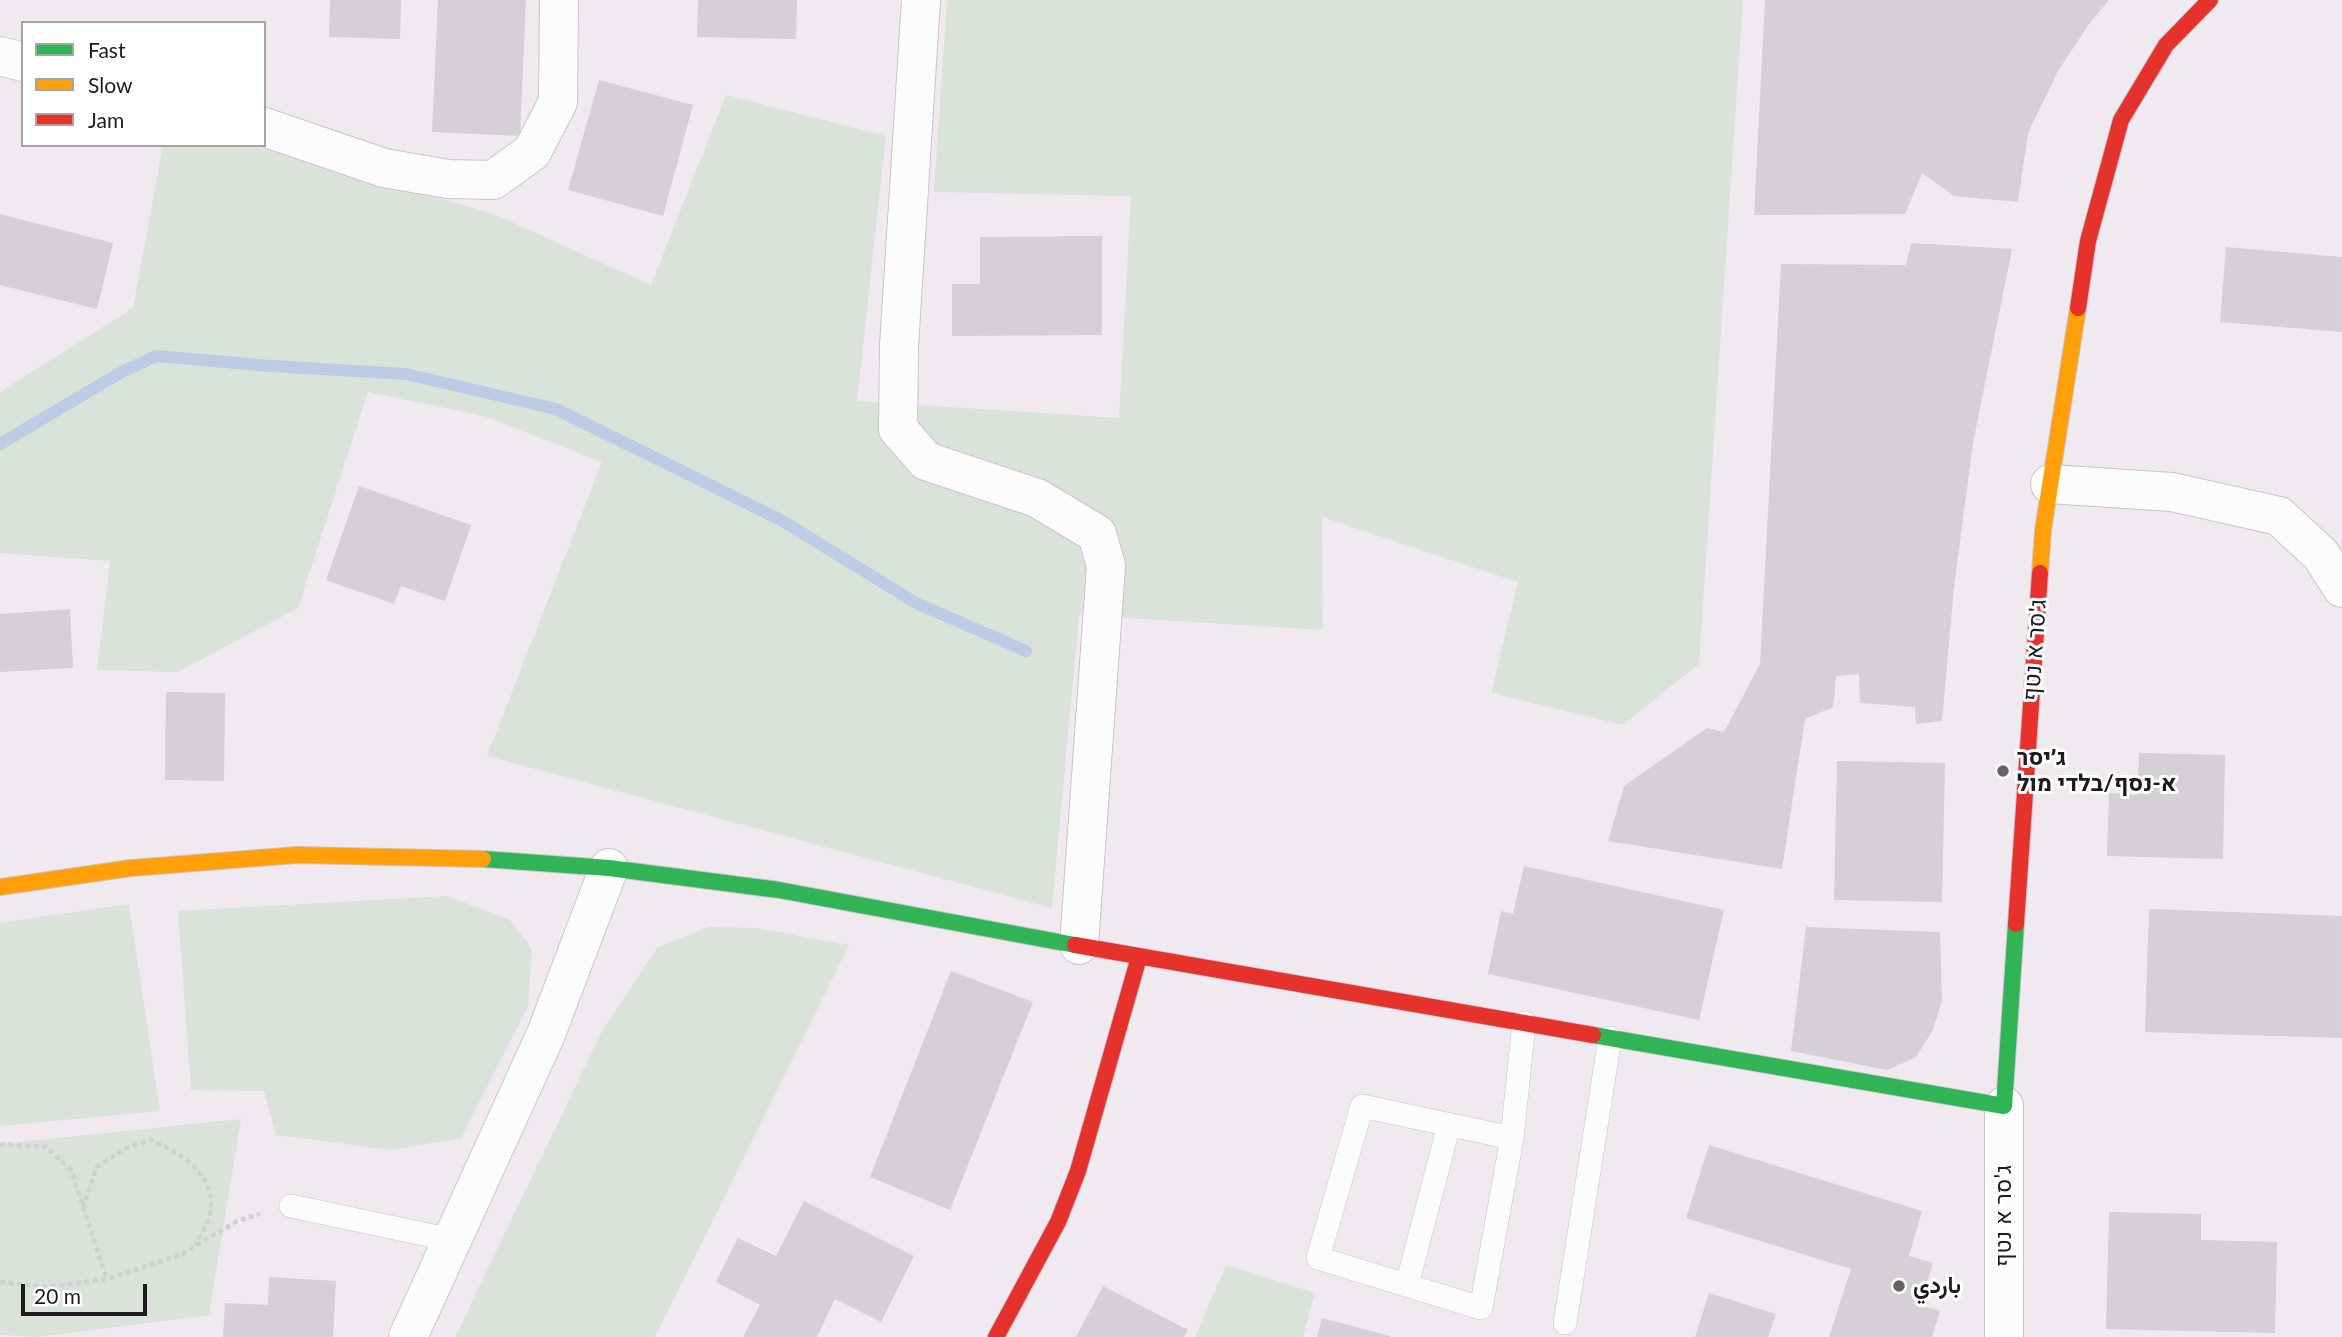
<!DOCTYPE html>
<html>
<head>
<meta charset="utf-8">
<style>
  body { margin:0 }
  #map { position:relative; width:2342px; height:1337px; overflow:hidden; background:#f0e9f0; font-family:Lato,sans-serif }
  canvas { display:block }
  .legend { position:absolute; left:21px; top:21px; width:245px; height:126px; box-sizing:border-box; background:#fff; border:2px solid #a5a3a5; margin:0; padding:9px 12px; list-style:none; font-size:21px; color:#1f1a1f }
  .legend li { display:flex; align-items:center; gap:14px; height:35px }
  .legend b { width:35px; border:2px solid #a5a3a5 }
  .scale { position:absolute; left:21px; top:1284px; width:126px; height:32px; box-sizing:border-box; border:4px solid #1f1a1f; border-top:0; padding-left:9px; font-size:21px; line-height:24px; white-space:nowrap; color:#1f1a1f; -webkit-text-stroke:5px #fff; paint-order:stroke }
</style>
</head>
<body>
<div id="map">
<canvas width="2342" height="1337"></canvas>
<ul class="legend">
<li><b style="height:9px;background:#30b455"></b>Fast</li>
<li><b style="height:9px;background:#ff9f0a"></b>Slow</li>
<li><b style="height:9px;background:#e5322d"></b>Jam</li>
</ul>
<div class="scale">20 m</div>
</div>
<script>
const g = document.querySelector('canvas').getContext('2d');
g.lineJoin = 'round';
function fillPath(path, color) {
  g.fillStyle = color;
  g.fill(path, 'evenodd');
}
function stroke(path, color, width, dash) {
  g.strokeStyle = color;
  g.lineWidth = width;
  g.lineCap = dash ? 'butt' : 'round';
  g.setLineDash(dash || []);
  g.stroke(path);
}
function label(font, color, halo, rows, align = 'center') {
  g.font = font + ' Lato,Vazirmatn,Heebo,sans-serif';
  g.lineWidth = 6;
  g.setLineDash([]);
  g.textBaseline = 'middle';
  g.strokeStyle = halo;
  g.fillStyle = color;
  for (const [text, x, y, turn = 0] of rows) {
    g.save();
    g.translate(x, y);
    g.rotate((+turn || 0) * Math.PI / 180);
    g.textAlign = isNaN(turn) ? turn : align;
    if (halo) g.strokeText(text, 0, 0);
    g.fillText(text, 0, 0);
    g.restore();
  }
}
const green = new Path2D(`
  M 947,0 L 1743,0 L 1699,664 L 1623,725 L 1491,693 L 1518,582 L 1322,517 L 1323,630 L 1079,615 L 1052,908 L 487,756 L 602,462 L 484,416 L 368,392 L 298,608 L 178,672 L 97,670 L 110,561 L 0,553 L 0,392 L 133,308 L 163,145 L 250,145 L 491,213 L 651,285 L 726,95 L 886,136 L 857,401 L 1119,418 L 1131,196 L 934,192 Z
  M 447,896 L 510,920 L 532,949 L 528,1006 L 461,1138 L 391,1150 L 276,1135 L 264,1091 L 191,1090 L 178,911 Z
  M 129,904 L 160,1111 L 0,1126 L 0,923 Z
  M 708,927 L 756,928 L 849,945 L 655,1337 L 455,1337 L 601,1033 L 657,948 Z
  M 241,1119 L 209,1315 L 38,1337 L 0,1335 L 0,1144 Z
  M 1226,1265 L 1315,1293 L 1303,1337 L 1195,1337 Z`);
const stream = new Path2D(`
  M 0,444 L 120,373 L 156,356 L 271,366 L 406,374 L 556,409 L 781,520 L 916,603 L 1026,651`);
const building = new Path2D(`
  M 330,0 L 401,0 L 400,39 L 329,37 Z
  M 438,0 L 526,0 L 520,136 L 432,132 Z
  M 698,0 L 797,0 L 796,39 L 697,37 Z
  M 1765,0 L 2109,0 L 2089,24 L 2058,71 L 2028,133 L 2018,202 L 1954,196 L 1922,173 L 1905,214 L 1754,215 Z
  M 599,80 L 693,105 L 663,216 L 568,190 Z
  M 0,214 L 113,243 L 97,309 L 0,285 Z
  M 1102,236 L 1102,335 L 952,336 L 952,284 L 980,284 L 980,237 Z
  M 1911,243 L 2012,249 L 1973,443 L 1954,587 L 1942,721 L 1916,724 L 1915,707 L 1860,703 L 1859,674 L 1836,676 L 1833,707 L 1805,719 L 1782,869 L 1608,841 L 1624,786 L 1707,728 L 1724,732 L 1760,664 L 1781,264 L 1906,265 Z
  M 2226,247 L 2342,257 L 2342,332 L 2220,322 Z
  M 359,486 L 471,525 L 445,601 L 401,586 L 394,604 L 326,580 Z
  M 70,609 L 73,668 L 0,672 L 0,614 Z
  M 166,692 L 225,693 L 224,781 L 165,780 Z
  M 2139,753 L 2225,755 L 2223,859 L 2107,856 L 2109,793 L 2137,795 Z
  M 1837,761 L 1945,763 L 1942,902 L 1834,900 Z
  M 1524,866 L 1724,910 L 1699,1020 L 1488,974 L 1501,911 L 1513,914 Z
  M 2149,909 L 2342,916 L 2342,1038 L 2145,1032 Z
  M 1806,927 L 1940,932 L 1942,1000 L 1933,1030 L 1916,1057 L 1887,1070 L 1791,1051 Z
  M 951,971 L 1033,1002 L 950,1210 L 870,1177 Z
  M 1709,1145 L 1922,1211 L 1909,1256 L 1933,1263 L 1920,1305 L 1940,1311 L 1932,1337 L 1829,1337 L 1851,1269 L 1686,1218 Z
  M 804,1201 L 914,1256 L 881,1322 L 835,1299 L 817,1337 L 743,1337 L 760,1305 L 716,1282 L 738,1238 L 776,1256 Z
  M 2109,1212 L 2201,1214 L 2201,1240 L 2277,1242 L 2275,1333 L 2106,1329 Z
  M 269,1277 L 336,1281 L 333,1337 L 223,1337 L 225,1303 L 268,1305 Z
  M 1103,1286 L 1188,1330 L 1184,1337 L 1076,1337 Z
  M 1709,1293 L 1776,1314 L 1768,1337 L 1695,1337 Z
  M 1322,1318 L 1390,1336 L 1390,1337 L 1317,1337 Z`);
const path = new Path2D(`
  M 0,1145 L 4,1144 L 46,1147 L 71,1170 L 107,1279
  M 83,1208 L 97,1167 L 126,1148 L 151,1140 C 181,1154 213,1171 211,1209 C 210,1220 200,1235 196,1245
  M 0,1282 L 46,1287 L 107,1279 L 181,1255 L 237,1221 L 260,1214`);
const lane = new Path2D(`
  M 1512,1138 L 1362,1106 L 1318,1258 L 1481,1308 L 1512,1138 L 1524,1023
  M 291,1206 L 452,1240
  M 1407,1285 L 1449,1125
  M 1565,1323 L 1610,1038`);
const street = new Path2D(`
  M 921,0 L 899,346 L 898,429 L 926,461 L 1037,498 L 1097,534 L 1106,566 L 1079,945
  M 0,56 L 23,62
  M 264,127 L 384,168 L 448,179 L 493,180 L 532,152 L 558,102 L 559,0
  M 2050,484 L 2172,492 L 2279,516 L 2321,555 L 2342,588
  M 408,1337 L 546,1034 L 609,868
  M 2004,1337 L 2004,1106`);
const fast = new Path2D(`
  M 483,859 L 609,868 L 779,890 L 1075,945
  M 1593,1035 L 2004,1106 L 2016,924`);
const slow = new Path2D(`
  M 2040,573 L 2043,530 L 2078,308
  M 0,887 L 131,868 L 297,855 L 483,859`);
const jam = new Path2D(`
  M 2078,308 L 2088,241 L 2121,120 L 2166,45 L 2210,0
  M 2016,924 L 2040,573
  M 1075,945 L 1593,1035
  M 996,1337 L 1058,1222 L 1078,1171 L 1139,957`);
const markers = [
  [2003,771,7,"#686268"],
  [1899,1286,7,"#686268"]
];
const streetNames = [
  ["ג'סר א נטף",2035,650,-86],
  ["ג'סר א נטף",2004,1216,-90]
];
const poiNames = [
  ["ג׳יסר",2017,758],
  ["א-נסף/בלדי מול",2017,784],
  ["باردي",1913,1286]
];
fillPath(green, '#d9e3da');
stroke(stream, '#bdcce4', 12);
fillPath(building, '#d4d0d5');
stroke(lane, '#cbc5cb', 24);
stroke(street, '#cbc5cb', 40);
stroke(fast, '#cbc5cb', 18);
stroke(slow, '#cbc5cb', 18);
stroke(jam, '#cbc5cb', 18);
stroke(path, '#d1cfd1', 4.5, [5, 3.5]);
stroke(lane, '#fdfcfd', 23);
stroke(street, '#fdfcfd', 38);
stroke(fast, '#30b455', 16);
stroke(slow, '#ff9f0a', 16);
stroke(jam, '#e5322d', 16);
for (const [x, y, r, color] of markers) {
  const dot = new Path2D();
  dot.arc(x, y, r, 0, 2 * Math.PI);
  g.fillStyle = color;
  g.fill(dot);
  stroke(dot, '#fff', 2.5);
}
label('23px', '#1f1a1f', '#fff', streetNames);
label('bold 23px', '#1f1a1f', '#fff', poiNames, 'left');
</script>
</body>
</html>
